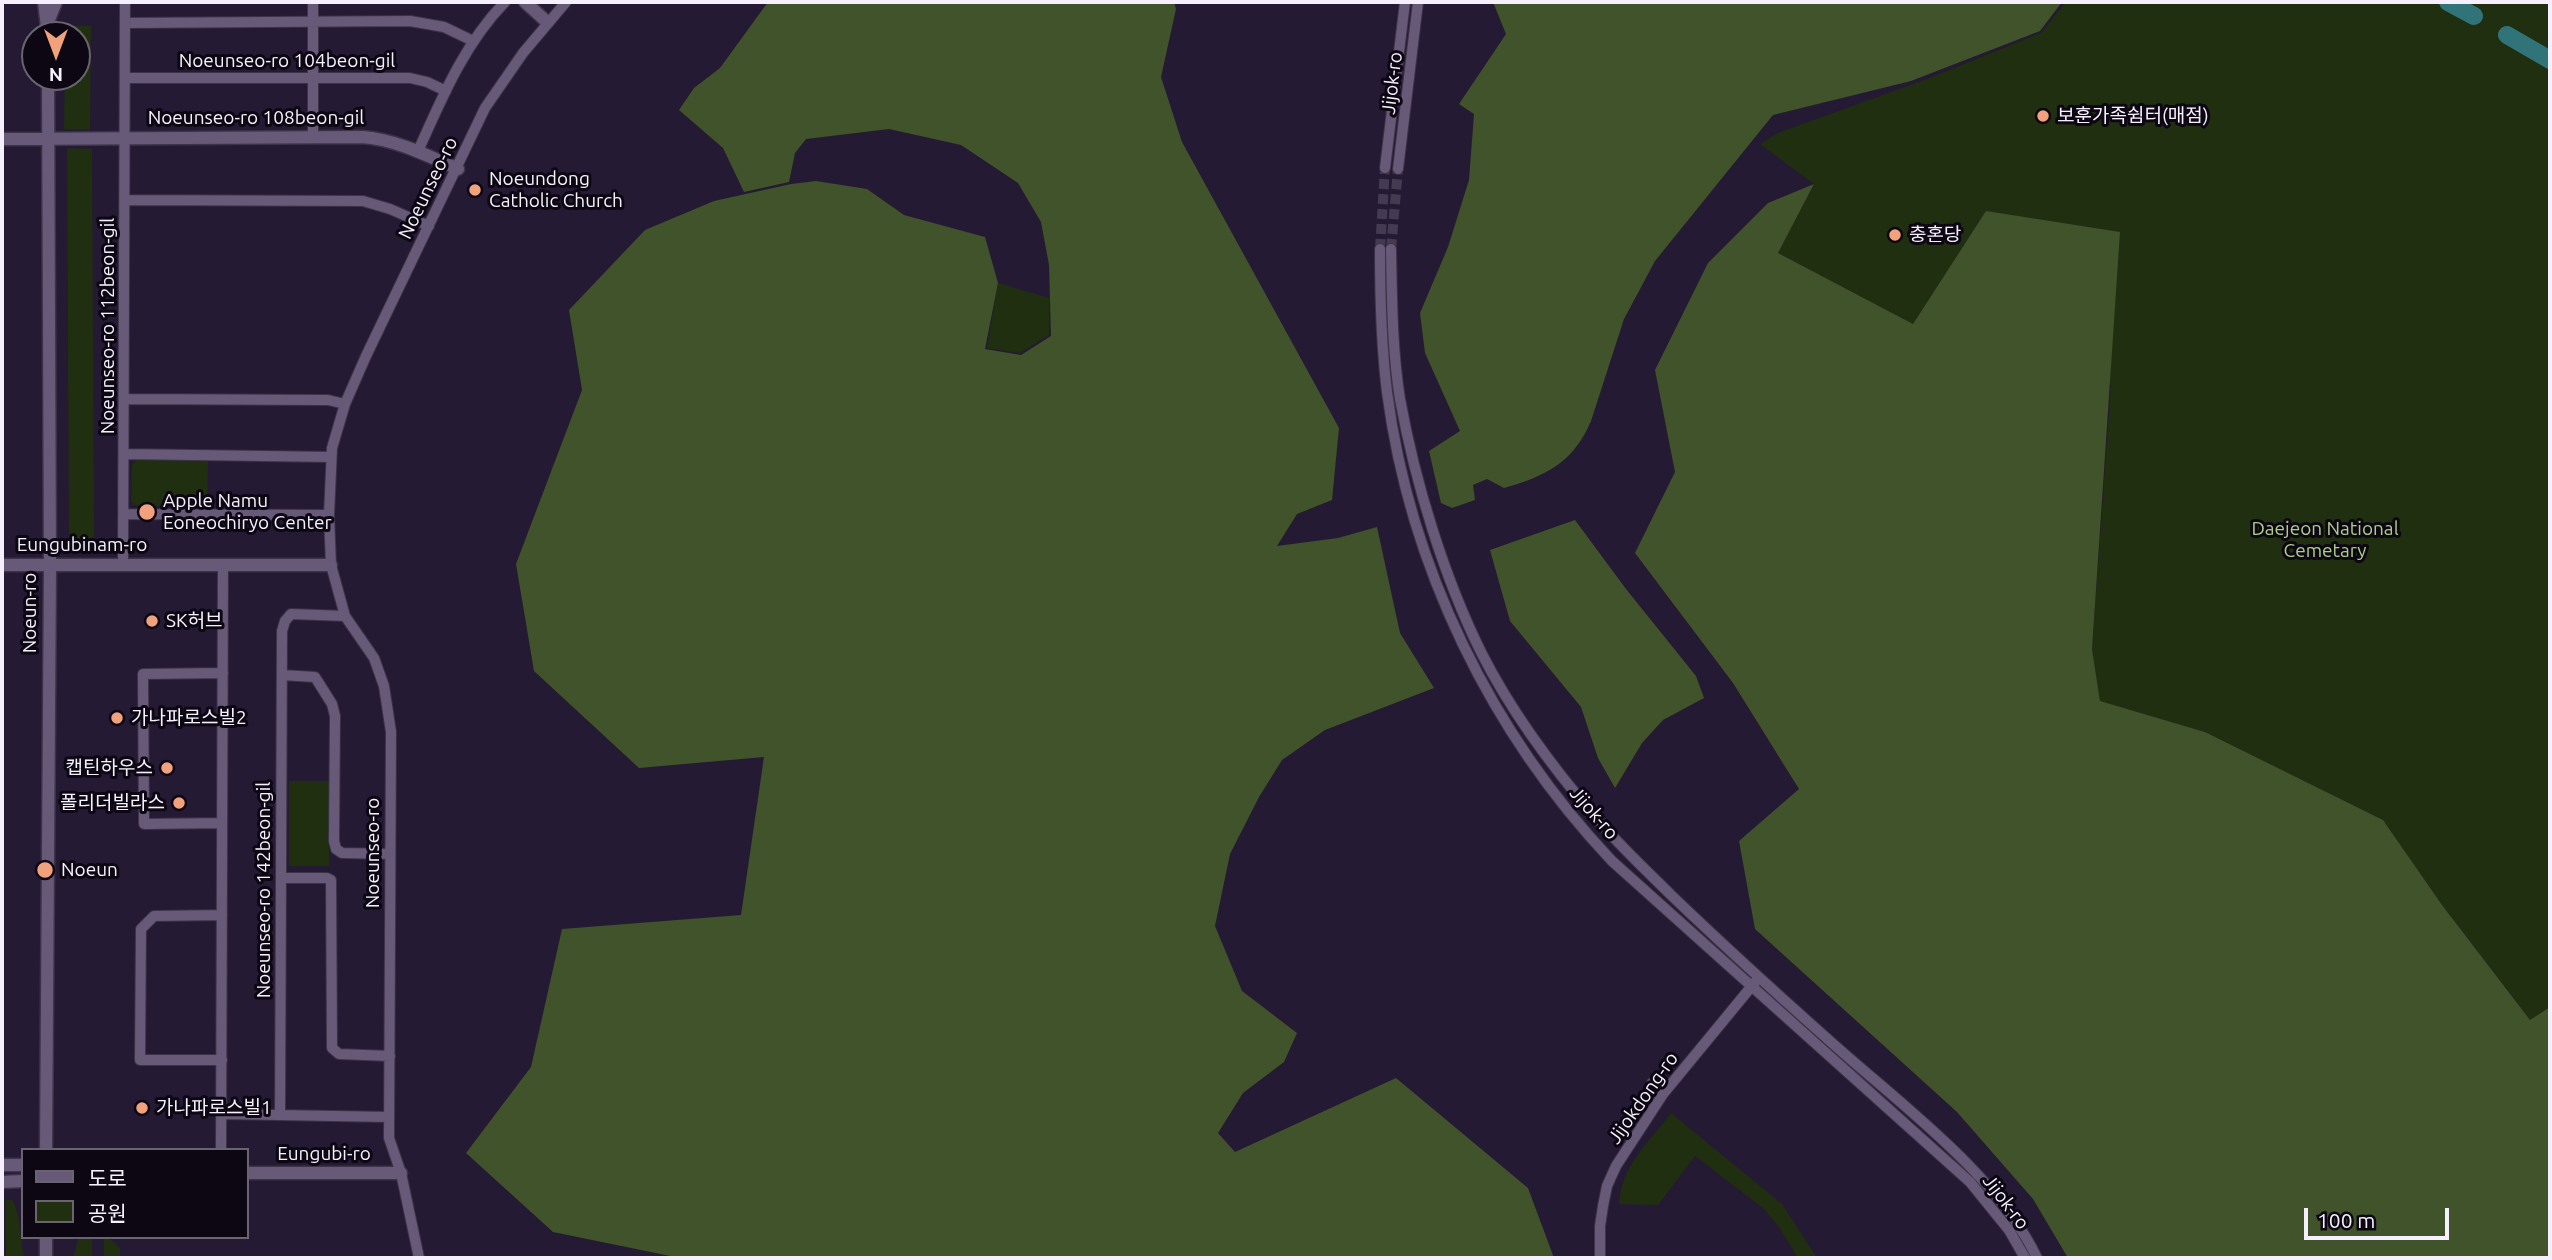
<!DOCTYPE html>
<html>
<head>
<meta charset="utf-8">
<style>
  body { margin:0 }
  #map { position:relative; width:2552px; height:1260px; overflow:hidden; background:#251a33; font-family:Ubuntu,"Noto Sans KR",sans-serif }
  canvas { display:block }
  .frame { position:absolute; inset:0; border:4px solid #f6f0fe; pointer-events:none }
  .legend { position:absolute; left:21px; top:1148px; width:228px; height:91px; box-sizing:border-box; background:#0c0712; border:2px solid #6a6470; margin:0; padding:9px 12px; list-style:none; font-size:21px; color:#f6f0fe }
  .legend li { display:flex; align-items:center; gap:14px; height:35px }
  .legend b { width:35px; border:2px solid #6a6470 }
  .north { position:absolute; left:21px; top:21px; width:70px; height:70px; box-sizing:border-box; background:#0c0712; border:2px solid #6a6470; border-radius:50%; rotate:180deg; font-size:19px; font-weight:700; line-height:28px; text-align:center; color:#f6f0fe }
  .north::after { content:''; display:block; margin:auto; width:24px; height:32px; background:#f1a17c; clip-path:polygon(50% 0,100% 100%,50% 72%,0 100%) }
  .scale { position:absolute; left:2304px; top:1208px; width:145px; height:32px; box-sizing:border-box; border:4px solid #f6f0fe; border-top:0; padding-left:9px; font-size:21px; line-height:24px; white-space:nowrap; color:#f6f0fe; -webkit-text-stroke:5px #0c0712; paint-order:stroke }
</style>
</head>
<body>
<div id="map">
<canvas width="2552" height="1260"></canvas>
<div class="frame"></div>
<ul class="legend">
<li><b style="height:9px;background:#675a78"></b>도로</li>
<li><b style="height:19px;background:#212f11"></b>공원</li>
</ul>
<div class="north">N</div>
<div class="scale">100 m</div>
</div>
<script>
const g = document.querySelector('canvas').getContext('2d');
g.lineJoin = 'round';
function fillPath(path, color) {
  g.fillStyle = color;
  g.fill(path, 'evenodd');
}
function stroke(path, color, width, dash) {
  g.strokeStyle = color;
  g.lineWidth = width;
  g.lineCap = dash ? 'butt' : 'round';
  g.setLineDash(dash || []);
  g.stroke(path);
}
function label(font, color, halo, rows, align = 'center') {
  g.font = font + ' Ubuntu,"Noto Sans KR",sans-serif';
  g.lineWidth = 6;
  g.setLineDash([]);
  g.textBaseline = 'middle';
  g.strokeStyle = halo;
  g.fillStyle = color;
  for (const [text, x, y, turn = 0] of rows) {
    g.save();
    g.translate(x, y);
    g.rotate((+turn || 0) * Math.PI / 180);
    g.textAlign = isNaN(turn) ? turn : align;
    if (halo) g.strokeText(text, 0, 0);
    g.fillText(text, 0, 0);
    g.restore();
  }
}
const green = new Path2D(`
  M 2066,2 L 2550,2 L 2550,1007 L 2530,1020 L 2442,905 L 2383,820 L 2205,732 L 2100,701 L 2092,649 L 2111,386 L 1986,211 L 1913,324 L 1778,253 L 1814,184 L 1760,144 L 1778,133 L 1927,79 L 2041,33 Z
  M 65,26 L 91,26 L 90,130 L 64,129 L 65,77 L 77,77 L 77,35 L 65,35 Z
  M 67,148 L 92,149 L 94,545 L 69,546 Z
  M 998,283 L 1049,298 L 1049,335 L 1020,353 L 987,348 Z
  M 137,459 L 208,461 L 207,507 L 134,505 L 131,501 L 132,465 Z
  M 289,781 L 329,781 L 329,866 L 289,866 Z
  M 1671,1113 L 1782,1204 L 1817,1258 L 1798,1258 L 1778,1226 L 1763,1208 L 1695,1156 L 1658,1205 L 1619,1204 C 1621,1165 1649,1143 1671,1113 Z
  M 5,1200 L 12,1200 C 21,1212 20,1242 24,1258 L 6,1258 Z
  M 79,1237 L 92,1237 L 92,1258 L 73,1258 Z
  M 104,1237 L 113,1241 L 120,1248 L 120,1258 L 104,1258 Z`);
const forest = new Path2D(`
  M 768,2 L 1174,2 L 1176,9 L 1161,77 L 1182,142 L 1339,428 L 1332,500 L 1297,514 L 1277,546 L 1338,538 L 1377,527 L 1400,633 L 1434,688 L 1325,730 L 1282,760 L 1259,797 L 1230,854 L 1215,926 L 1242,991 L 1297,1033 L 1284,1062 L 1243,1093 L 1218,1133 L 1235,1152 L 1396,1078 L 1528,1188 L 1554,1258 L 680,1258 L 553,1232 L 466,1153 L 531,1067 L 562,929 L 741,915 L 764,757 L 639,768 L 534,671 L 516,564 L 582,390 L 569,310 L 645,230 L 714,201 L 791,184 L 816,181 L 867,189 L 904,215 L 985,237 L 998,283 L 985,349 L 1021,355 L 1051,336 L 1049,265 L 1041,222 L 1018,183 L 961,145 L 889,129 L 806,139 L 795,153 L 789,182 L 744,192 L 723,148 L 679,110 L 694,88 L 720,68 Z
  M 1493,2 L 2062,2 L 2040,31 L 1911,81 L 1773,115 L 1655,261 L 1624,319 L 1591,421 C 1573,463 1546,476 1504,488 L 1487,479 L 1473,485 L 1475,500 L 1452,508 L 1441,503 L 1429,451 L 1460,431 L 1425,353 L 1420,313 L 1448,247 L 1469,180 L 1474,114 L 1459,104 L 1506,34 Z
  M 1814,184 L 1778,253 L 1913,324 L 1986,211 L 2120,232 L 2092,649 L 2100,701 L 2205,732 L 2383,820 L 2442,905 L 2530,1020 L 2550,1007 L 2550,1258 L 2068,1258 L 2033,1199 L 1957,1112 L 1755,929 L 1739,841 L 1799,789 L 1733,683 L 1635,553 L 1675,472 L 1655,370 L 1708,263 L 1768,203 Z
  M 1575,520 L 1626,589 L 1696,676 L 1704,698 L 1663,720 L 1642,743 L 1615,788 L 1598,758 L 1581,707 L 1510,621 L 1490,550 Z`);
const water = new Path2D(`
  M 2438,2 L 2458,2 L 2467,7 L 2468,13 L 2462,15 Z
  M 2520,37 L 2550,54 L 2550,64 L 2516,44 L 2513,38 Z`);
const river = new Path2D(`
  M 2448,2 L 2474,16
  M 2507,35 L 2550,60`);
const minorTunnel = new Path2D(`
  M 1380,249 L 1385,168
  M 1391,249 L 1398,169`);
const minor = new Path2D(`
  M 313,2 L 313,137
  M 125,23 L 410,21 L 444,27 L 473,41
  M 125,78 L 410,78 L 427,82 L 446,91
  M 418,151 C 442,98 464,44 505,2
  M 1385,168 L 1405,2
  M 1398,169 L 1418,2
  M 125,200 L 363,201 L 390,209 L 429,226
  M 1380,249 C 1380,297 1381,344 1387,392 C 1410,567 1491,733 1612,861 L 1970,1182 L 2009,1230 L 2025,1258
  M 1391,249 C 1392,299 1392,349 1400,399 C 1415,482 1444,578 1482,654 C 1512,713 1553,768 1596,818 C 1619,845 1645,869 1670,894 C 1723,945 1777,994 1831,1042 C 1900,1104 1997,1174 2037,1258
  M 125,399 L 328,400 L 345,404
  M 125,454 L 331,457
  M 124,514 L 329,515
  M 123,564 L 125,2
  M 282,675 L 315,677 L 332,704 L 335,716 L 334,841 L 336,849 L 342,853 L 390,854
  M 222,823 L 144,824 L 143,674 L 223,673
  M 281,878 L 327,878 L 331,880 L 332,1048 L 339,1054 L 390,1056
  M 222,1060 L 140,1060 L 141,929 L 154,916 L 222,915
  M 1652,1083 L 1663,1094
  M 222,1114 L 389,1117
  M 280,1114 L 282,631 L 285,621 L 291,614 L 345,616
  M 221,1150 L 223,564
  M 419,1258 L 401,1173 L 389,1138 L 391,732 L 384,686 L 374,658 L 345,616 L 331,565 L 329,515 L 332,448 L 345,404 L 366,356 L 485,108 L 523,53 L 566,2
  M 1600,1258 L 1600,1226 L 1603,1206 L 1607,1186 L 1616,1166 L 1663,1094 L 1756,981`);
const tertiary = new Path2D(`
  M 44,2 L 48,35
  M 525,2 L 547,22
  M 48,22 L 56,2
  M 2,139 L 363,137 C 397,140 426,155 458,169
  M 2,565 L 331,565
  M 46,1150 L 50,565 L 48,77
  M 2,1165 L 23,1165
  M 247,1173 L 401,1173
  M 2,1182 L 23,1181
  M 46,1258 L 46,1237`);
const markers = [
  [2043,116,7,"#f1a17c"],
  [475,190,7,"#f1a17c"],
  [1895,235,7,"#f1a17c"],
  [147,512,9,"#f1a17c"],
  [152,621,7,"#f1a17c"],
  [117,718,7,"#f1a17c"],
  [167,768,7,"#f1a17c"],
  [179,803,7,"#f1a17c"],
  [45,870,9,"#f1a17c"],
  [142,1108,7,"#f1a17c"]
];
const streetNames = [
  ["Noeunseo-ro 104beon-gil",287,61],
  ["Jijok-ro",1392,83,-83],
  ["Noeunseo-ro 108beon-gil",256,118],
  ["Noeunseo-ro",428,188,-64],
  ["Noeunseo-ro 112beon-gil",108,326,-90],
  ["Eungubinam-ro",82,545],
  ["Noeun-ro",30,613,-90],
  ["Jijok-ro",1594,813,49],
  ["Noeunseo-ro",373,853,-90],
  ["Noeunseo-ro 142beon-gil",264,890,-90],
  ["Jijokdong-ro",1643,1098,-55],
  ["Eungubi-ro",324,1154],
  ["Jijok-ro",2006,1202,53]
];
const poiNames = [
  ["보훈가족쉼터(매점)",2057,116],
  ["Noeundong",489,179],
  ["Catholic Church",489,201],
  ["충혼당",1909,235],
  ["Apple Namu",163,501],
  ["Eoneochiryo Center",163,523],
  ["SK허브",166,621],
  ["가나파로스빌2",131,718],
  ["캡틴하우스",153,768,"right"],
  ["폴리더빌라스",165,803,"right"],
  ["Noeun",61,870],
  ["가나파로스빌1",156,1108]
];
const parkNames = [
  ["Daejeon National",2325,529],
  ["Cemetary",2325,551]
];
fillPath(green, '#212f11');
fillPath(forest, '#40532a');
fillPath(water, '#307379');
stroke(river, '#307379', 18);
stroke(minorTunnel, '#443a51', 10, [10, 5]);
stroke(minor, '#3d3348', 12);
stroke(tertiary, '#3d3348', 15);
stroke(minor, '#675a78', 10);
stroke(tertiary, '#675a78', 12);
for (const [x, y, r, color] of markers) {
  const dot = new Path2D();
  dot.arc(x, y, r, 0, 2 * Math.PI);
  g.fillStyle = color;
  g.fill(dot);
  stroke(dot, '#0c0712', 2.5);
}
label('19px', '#f6f0fe', '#0c0712', streetNames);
label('19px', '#f6f0fe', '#0c0712', poiNames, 'left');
label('19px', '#adce8a', '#0c0712', parkNames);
</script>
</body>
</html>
